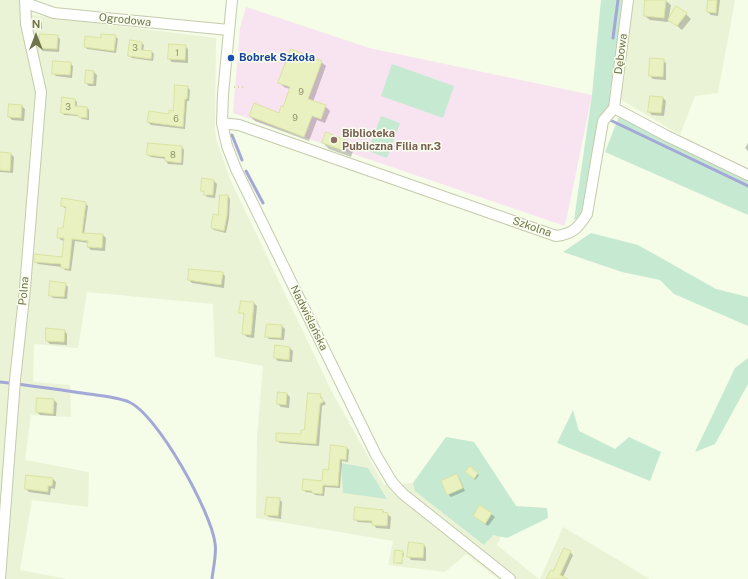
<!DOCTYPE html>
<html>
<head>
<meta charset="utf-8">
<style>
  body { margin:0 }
  #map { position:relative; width:748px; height:579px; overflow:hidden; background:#f5fce8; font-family:"Public Sans",sans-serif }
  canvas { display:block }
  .north { position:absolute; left:16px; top:16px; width:40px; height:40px; -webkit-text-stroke:3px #f9feee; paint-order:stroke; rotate:0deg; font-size:11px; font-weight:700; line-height:16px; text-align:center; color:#71754c }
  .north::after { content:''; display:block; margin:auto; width:14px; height:18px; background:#71754c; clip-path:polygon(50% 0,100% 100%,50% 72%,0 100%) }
</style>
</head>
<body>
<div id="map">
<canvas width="748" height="579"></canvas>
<div class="north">N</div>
</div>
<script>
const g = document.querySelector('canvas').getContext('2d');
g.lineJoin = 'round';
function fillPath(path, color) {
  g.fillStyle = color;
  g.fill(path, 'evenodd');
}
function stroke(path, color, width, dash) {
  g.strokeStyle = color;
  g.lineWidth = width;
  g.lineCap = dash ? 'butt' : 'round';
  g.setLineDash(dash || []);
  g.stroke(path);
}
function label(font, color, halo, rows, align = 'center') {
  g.font = font + ' "Public Sans",sans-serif';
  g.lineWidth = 3;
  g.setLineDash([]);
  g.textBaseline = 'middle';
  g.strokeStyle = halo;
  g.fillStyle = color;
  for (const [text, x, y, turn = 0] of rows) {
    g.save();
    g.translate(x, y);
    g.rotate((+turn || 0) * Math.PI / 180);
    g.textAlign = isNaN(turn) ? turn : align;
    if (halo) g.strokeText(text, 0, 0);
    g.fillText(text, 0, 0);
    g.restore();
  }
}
const residential = new Path2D(`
  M 0,0 L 30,0 L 33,15 L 216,38 L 215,128 L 216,139 L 230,179 L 332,392 L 384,485 L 413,483 L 446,437 L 474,442 L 516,506 L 497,545 L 539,579 L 498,579 L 466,554 L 445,572 L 388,565 L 393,541 L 256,518 L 257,436 L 263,366 L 215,357 L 213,304 L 87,292 L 78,348 L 34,344 L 33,382 L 70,385 L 71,417 L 31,415 L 25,460 L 89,472 L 88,507 L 32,500 L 20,570 L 67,579 L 0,579 Z
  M 633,0 L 735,0 L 718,93 L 695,96 L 680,135 L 620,99 Z
  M 563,527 L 650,579 L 540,579 Z`);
const education = new Path2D(`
  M 246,7 L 369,48 L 592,95 L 565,226 L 233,113 L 240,28 Z`);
const green = new Path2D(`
  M 601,0 L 624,0 L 612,105 L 584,214 L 574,220 L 592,95 Z
  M 392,64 L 454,86 L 443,118 L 381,96 Z
  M 620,114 L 665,139 L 748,180 L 748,215 L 605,152 Z
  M 381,116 L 400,123 L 387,158 L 368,151 Z
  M 591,233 L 638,245 L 716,289 L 748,297 L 748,326 L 674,294 L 660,280 L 622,272 L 563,252 Z
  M 748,358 L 748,384 L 715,444 L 695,452 L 735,368 Z
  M 573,410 L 579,431 L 615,449 L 629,437 L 661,452 L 650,481 L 557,443 Z
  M 446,437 L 474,442 L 516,506 L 547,508 L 548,518 L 507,538 L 493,535 L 484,545 L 415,491 L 413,483 Z
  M 341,463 L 368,468 L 387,499 L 343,493 Z`);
const shadow = new Path2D(`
  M 646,0 L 666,1 L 671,5 L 668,22 L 650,20 L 645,16 Z
  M 709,0 L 720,0 L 718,16 L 711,15 L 708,12 Z
  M 686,14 L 691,19 L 682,30 L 669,19 Z
  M 34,21 L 41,22 L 42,23 L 42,29 L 36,29 Z
  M 57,36 L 60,39 L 59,52 L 43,51 L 40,48 Z
  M 115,36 L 118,39 L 116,53 L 87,49 L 85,47 L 102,39 Z
  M 141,43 L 144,45 L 143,51 L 152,52 L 154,54 L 153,61 L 132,58 L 129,56 Z
  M 185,46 L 188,49 L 188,63 L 172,62 L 169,59 Z
  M 663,60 L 666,63 L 666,80 L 653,79 L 650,76 Z
  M 321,62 L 326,66 L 313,102 L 325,106 L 330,111 L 325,123 L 317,120 L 309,141 L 255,121 L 250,116 L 279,114 L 284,108 L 290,89 L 284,87 L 280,83 Z
  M 70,63 L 73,66 L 72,78 L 56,76 L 53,73 Z
  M 94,72 L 97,75 L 96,86 L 89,86 L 86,83 Z
  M 187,87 L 190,90 L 189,101 L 187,101 L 185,129 L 151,125 L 148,122 L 170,115 L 174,112 Z
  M 663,98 L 666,101 L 664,116 L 652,115 L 649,112 Z
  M 75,100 L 77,102 L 77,107 L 87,108 L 89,110 L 89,120 L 82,119 L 79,116 L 64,115 L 62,112 Z
  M 22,106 L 25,109 L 24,121 L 12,120 L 9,117 Z
  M 326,134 L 348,142 L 354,148 L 351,157 L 329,149 L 323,143 Z
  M 748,143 L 748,151 L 745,148 Z
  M 182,147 L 184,150 L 183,165 L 168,164 L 166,161 L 166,159 L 151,157 L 148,155 Z
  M 0,153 L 11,154 L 14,157 L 13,173 L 0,172 Z
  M 214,181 L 217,184 L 215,198 L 207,197 L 202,190 Z
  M 228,196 L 230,199 L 229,218 L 226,233 L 214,230 L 212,228 L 219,217 Z
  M 85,203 L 88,206 L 84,234 L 103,235 L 106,238 L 105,251 L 91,250 L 88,247 L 89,243 L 75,241 L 71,271 L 65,270 L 62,267 L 38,264 L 35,261 L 63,258 L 64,241 L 61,240 L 58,237 L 63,229 L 66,209 L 62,206 Z
  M 222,273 L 225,276 L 224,288 L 192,283 L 189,280 Z
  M 65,284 L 68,287 L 67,299 L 53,298 L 50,295 Z
  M 254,303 L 257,306 L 254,338 L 247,337 L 244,334 L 245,315 L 240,312 Z
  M 267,325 L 282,326 L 285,329 L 284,340 L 269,339 L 266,336 Z
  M 65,331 L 67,334 L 67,345 L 50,344 L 47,341 Z
  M 276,347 L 290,348 L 293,351 L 292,362 L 278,361 L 275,358 Z
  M 287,394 L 290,397 L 289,408 L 281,407 L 278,404 Z
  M 320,395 L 326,404 L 322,406 L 319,446 L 280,443 L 277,440 L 302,436 L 305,431 Z
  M 38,399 L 54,400 L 57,403 L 56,416 L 40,415 L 37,412 Z
  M 332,446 L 347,448 L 349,450 L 348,462 L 342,461 L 340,488 L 325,487 L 324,496 L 315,495 L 313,493 L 306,492 L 303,490 L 323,482 L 329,471 Z
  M 470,468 L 479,475 L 475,480 L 466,472 Z
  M 457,476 L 460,479 L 465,491 L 451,497 L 448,494 Z
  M 53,479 L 56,482 L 55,489 L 51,488 L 50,495 L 29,492 L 26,489 Z
  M 279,499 L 282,502 L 281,519 L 269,517 L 266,514 Z
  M 481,506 L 495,517 L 488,526 L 477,518 Z
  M 383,511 L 391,517 L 390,529 L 376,528 L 373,523 L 358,522 L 355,519 Z
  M 424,545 L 426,548 L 426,561 L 411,560 L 409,557 Z
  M 402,552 L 404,553 L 402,564 L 397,563 L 395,562 Z
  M 570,552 L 573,555 L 563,577 L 565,579 L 547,579 Z`);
const stream = new Path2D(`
  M 613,38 L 618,0
  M 610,120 L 748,186
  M 232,135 L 242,160
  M 246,171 L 263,203
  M 0,382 C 27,385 54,389 82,393 C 94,395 118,397 129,402 C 158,415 211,512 215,543 C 217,553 213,569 212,579`);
const building = new Path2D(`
  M 645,0 L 666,0 L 664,18 L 644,16 Z
  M 708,0 L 717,0 L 716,13 L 707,12 Z
  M 676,6 L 687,13 L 677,26 L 668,20 Z
  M 40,34 L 58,35 L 57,49 L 39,48 Z
  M 101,34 L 116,35 L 114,51 L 84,47 L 85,36 L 101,38 Z
  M 130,40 L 142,42 L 141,50 L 152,51 L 151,59 L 128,56 Z
  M 169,44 L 186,45 L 185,60 L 168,59 Z
  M 291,49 L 322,61 L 308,99 L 326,105 L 321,119 L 312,116 L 304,137 L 249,116 L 254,103 L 279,113 L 281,106 L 283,107 L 290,87 L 278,83 Z
  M 650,58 L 664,59 L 663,77 L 649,76 Z
  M 53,61 L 71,62 L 70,75 L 52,74 Z
  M 86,70 L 94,71 L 93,84 L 85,83 Z
  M 175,85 L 188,86 L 187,99 L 185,99 L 183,127 L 147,122 L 149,111 L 169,114 L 169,110 L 173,111 Z
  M 650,96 L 663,97 L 661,113 L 648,112 Z
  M 62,97 L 75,99 L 75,106 L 87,107 L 87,118 L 78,117 L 78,115 L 61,113 Z
  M 9,104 L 22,105 L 21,118 L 8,117 Z
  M 326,132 L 348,141 L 345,151 L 322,143 Z
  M 148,143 L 182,146 L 181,163 L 165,161 L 165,157 L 147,155 Z
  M 0,152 L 11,153 L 10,171 L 0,170 Z
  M 202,178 L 214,180 L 213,195 L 203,195 L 204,191 L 201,191 Z
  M 220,195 L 228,195 L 227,215 L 224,231 L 211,228 L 213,214 L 218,215 Z
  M 62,198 L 86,202 L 82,233 L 103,234 L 102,248 L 87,247 L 88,241 L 72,239 L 69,269 L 61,268 L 61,264 L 34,262 L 34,254 L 62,257 L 64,238 L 57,238 L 58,228 L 63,228 L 66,207 L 61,206 Z
  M 189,269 L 223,272 L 221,285 L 188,280 Z
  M 50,281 L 66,283 L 64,297 L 49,296 Z
  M 241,301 L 254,302 L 251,335 L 242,334 L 244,313 L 239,313 Z
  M 267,324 L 282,325 L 281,338 L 265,337 Z
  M 46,328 L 65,330 L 64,342 L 46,341 Z
  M 275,345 L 290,347 L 289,360 L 274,358 Z
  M 278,392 L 287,393 L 286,405 L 277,404 Z
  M 308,393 L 321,394 L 320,397 L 324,401 L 320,404 L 316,444 L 276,441 L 276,433 L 301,434 L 301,430 L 304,430 Z
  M 37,398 L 54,399 L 53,414 L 36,412 Z
  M 331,445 L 347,447 L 346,460 L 340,459 L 338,486 L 323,485 L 322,494 L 312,493 L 312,491 L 302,490 L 303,479 L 322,481 L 323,469 L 328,470 Z
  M 470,466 L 478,473 L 474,479 L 465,472 Z
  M 457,474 L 463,488 L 447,495 L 441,481 Z
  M 26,475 L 53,478 L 52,486 L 48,486 L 48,492 L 25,489 Z
  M 267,497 L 280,498 L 278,516 L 265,515 Z
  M 480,505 L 492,513 L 485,524 L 473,516 Z
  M 355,507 L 383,510 L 383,512 L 388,513 L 387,526 L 372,525 L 372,521 L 354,520 Z
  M 409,542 L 424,544 L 423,558 L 407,557 Z
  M 564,548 L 571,551 L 560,575 L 568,579 L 546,579 L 551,570 L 553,571 Z
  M 395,550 L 403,551 L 402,563 L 394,563 Z`);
const path = new Path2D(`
  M 234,87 L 246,87`);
const minor = new Path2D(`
  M 232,0 L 223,94 L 222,123 L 227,146 L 236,169 L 376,455 L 392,482 L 403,494 L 510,579
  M 26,3 L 54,13 L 229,30
  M 614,108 L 667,136 L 748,175
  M 614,108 L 628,0
  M 222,123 L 239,125 L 556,236 C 573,234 578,228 587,214 L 603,121 L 614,108
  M 0,579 L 15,380 L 25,288 L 41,92 L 26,24 L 25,0`);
const markers = [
  [231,58,4,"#1a4fb4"],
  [334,140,4,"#8d6e63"]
];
const numberNames = [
  ["3",135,48],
  ["1",177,53],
  ["9",301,92],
  ["3",68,107],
  ["9",295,118],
  ["6",176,119],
  ["8",173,155]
];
const streetNames = [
  ["Ogrodowa",125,20,6],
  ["Dębowa",621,54,-83],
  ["Szkolna",532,227,19],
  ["Polna",24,291,-85],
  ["Nadwiślańska",309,318,64]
];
const transitNames = [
  ["Bobrek Szkoła",239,58]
];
const educationNames = [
  ["Biblioteka",342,134],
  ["Publiczna Filia nr.3",342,147]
];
fillPath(residential, '#ebf3d6');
fillPath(education, '#f8e4f1');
fillPath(green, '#c6e9d2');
fillPath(shadow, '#0003');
stroke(stream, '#a3a8d7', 3);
fillPath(building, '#eaf1c0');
stroke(building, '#dae3a1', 1);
stroke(minor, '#c5cbab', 12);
stroke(path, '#cfd6a3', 1.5, [1, 3]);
stroke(minor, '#fff', 10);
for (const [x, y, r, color] of markers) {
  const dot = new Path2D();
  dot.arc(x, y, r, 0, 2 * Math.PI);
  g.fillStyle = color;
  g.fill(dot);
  stroke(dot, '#f9feee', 1.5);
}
label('9px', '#8f9469', null, numberNames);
label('11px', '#71754c', '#f9feee', streetNames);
label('bold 11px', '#164399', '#f9feee', transitNames, 'left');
label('bold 11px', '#785e54', '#f9feee', educationNames, 'left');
</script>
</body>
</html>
